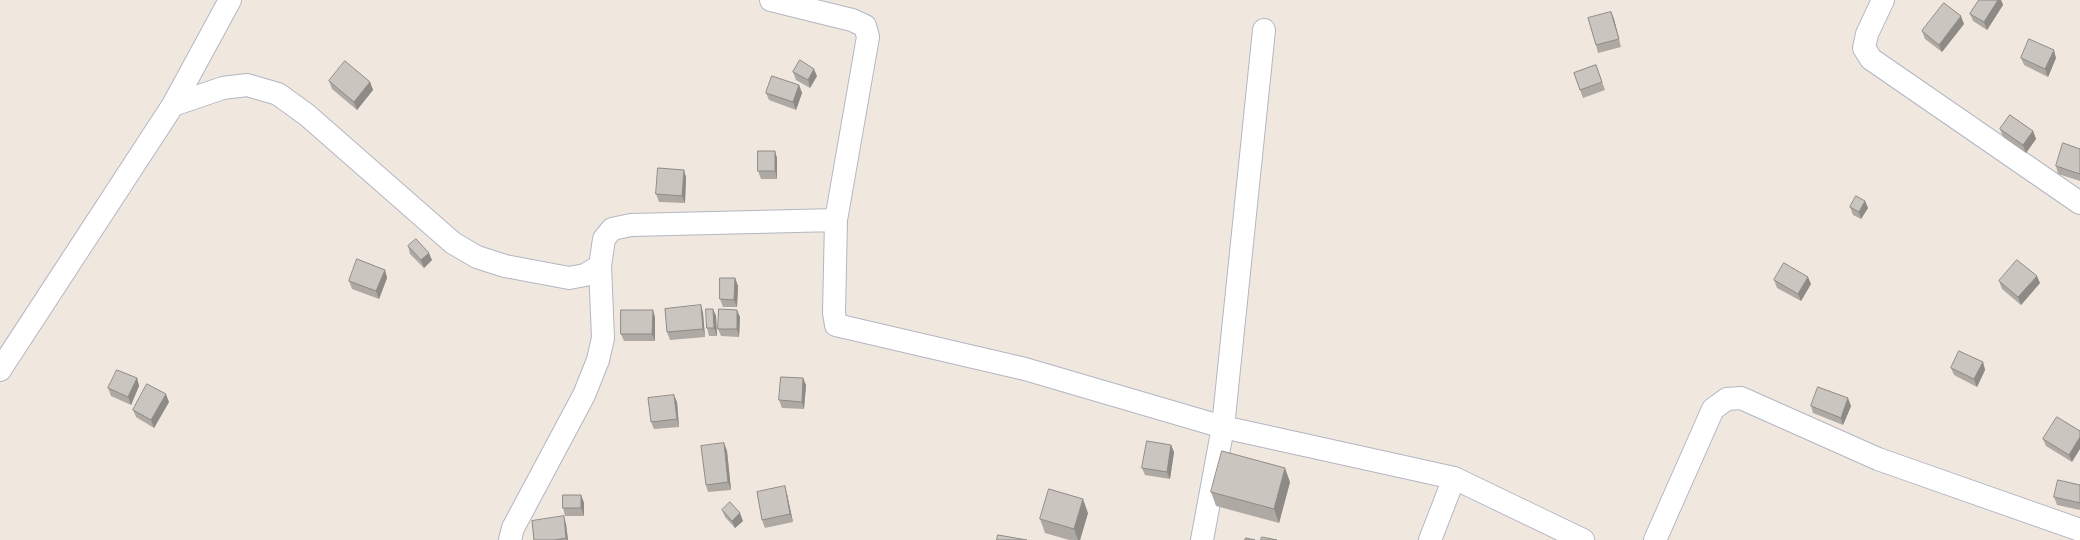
<!DOCTYPE html>
<html>
<head>
<meta charset="utf-8">
<style>
  body { margin:0 }
  canvas { display:block; background:#f0e8df }
</style>
</head>
<body>
<canvas width="2080" height="540"></canvas>
<script>
const g = document.querySelector('canvas').getContext('2d');
g.lineJoin = 'round';
function stroke(path, color, width, dash) {
  g.strokeStyle = color;
  g.lineWidth = width;
  g.lineCap = dash ? 'butt' : 'round';
  g.setLineDash(dash || []);
  g.stroke(path);
}
function fillPath(path, color) {
  g.fillStyle = color;
  g.fill(path, 'evenodd');
}
const street = new Path2D(`
  M 771,0 L 852,20 L 865,26 L 868,37 L 836,220 L 834,313 L 836,325 L 1025,369 L 1223,427 L 1454,478 L 1583,540
  M 1883,0 L 1867,34 L 1864,48 L 1871,59 L 2080,203
  M 173,105 L 223,88 L 247,85 L 278,94 L 307,115 L 453,243 L 477,257 L 505,266 L 569,278 L 585,275 L 600,266
  M 0,370 L 173,105 L 230,0
  M 510,540 L 513,528 L 584,395 L 598,360 L 603,338 L 600,266 L 604,239 L 612,229 L 631,225 L 836,220
  M 1202,540 L 1223,427 L 1264,30
  M 1430,540 L 1454,478
  M 1655,540 L 1713,409 L 1727,399 L 1741,398 L 1878,459 L 2080,530`);
const wall = new Path2D(`
  M 1979,0 L 2001,0 L 2003,5 L 1987,30 L 1973,21 L 1970,14 Z
  M 1611,12 L 1614,19 L 1621,47 L 1598,53 L 1596,45 Z
  M 1964,24 L 1942,52 L 1925,39 L 1922,31 Z
  M 2021,58 L 2056,58 L 2048,77 L 2024,65 Z
  M 1596,65 L 1605,90 L 1583,98 L 1574,73 Z
  M 793,72 L 817,76 L 810,88 L 796,80 Z
  M 329,81 L 370,82 L 373,90 L 357,110 L 332,89 Z
  M 799,85 L 802,93 L 796,110 L 769,100 L 766,93 Z
  M 2000,129 L 2033,131 L 2036,139 L 2026,153 L 2003,137 Z
  M 2080,149 L 2080,181 L 2058,174 L 2056,166 Z
  M 777,158 L 777,179 L 761,179 L 758,171 Z
  M 686,177 L 685,203 L 659,202 L 656,194 Z
  M 1865,201 L 1868,208 L 1861,219 L 1853,215 L 1850,207 Z
  M 408,246 L 432,260 L 424,268 L 410,254 Z
  M 385,270 L 387,278 L 379,299 L 352,289 L 349,281 Z
  M 735,278 L 738,286 L 737,307 L 723,307 L 720,299 Z
  M 1774,280 L 1811,284 L 1801,301 L 1777,288 Z
  M 1999,281 L 2040,283 L 2021,305 L 2002,289 Z
  M 701,305 L 703,313 L 705,337 L 670,340 L 667,332 Z
  M 713,309 L 716,316 L 717,336 L 709,336 L 707,328 Z
  M 655,317 L 655,341 L 624,341 L 621,334 Z
  M 740,317 L 739,337 L 721,336 L 718,329 Z
  M 1983,362 L 1985,370 L 1977,387 L 1954,375 L 1951,368 Z
  M 137,378 L 139,386 L 131,405 L 111,396 L 108,388 Z
  M 803,378 L 806,385 L 804,409 L 782,408 L 779,400 Z
  M 169,402 L 154,428 L 136,417 L 133,410 Z
  M 677,402 L 679,427 L 654,429 L 651,422 Z
  M 1811,406 L 1851,406 L 1843,425 L 1813,413 Z
  M 2080,431 L 2072,462 L 2046,446 L 2043,439 Z
  M 724,443 L 727,451 L 731,490 L 708,492 L 706,485 Z
  M 1171,445 L 1174,452 L 1170,479 L 1145,475 L 1142,468 Z
  M 1290,482 L 1279,523 L 1216,506 L 1211,492 Z
  M 2080,485 L 2080,510 L 2057,505 L 2054,497 Z
  M 787,494 L 793,522 L 765,528 L 762,520 Z
  M 581,495 L 584,503 L 584,516 L 565,516 L 563,508 Z
  M 722,510 L 743,521 L 735,528 L 725,517 Z
  M 1088,513 L 1080,540 L 1069,540 L 1045,533 L 1040,519 Z
  M 566,524 L 568,540 L 534,540 Z`);
const shadedWall = new Path2D(`
  M 1998,0 L 2001,0 L 2003,5 L 1987,30 L 1984,22 Z
  M 1611,12 L 1614,19 L 1621,47 L 1619,39 Z
  M 1961,16 L 1964,24 L 1942,52 L 1939,45 Z
  M 2054,50 L 2056,58 L 2048,77 L 2045,69 Z
  M 814,69 L 817,76 L 810,88 L 808,80 Z
  M 370,82 L 373,90 L 357,110 L 354,102 Z
  M 799,85 L 802,93 L 796,110 L 793,102 Z
  M 2033,131 L 2036,139 L 2026,153 L 2023,145 Z
  M 775,151 L 777,158 L 777,179 L 775,171 Z
  M 684,170 L 686,177 L 685,203 L 682,196 Z
  M 1865,201 L 1868,208 L 1861,219 L 1859,212 Z
  M 429,253 L 432,260 L 424,268 L 421,260 Z
  M 385,270 L 387,278 L 379,299 L 376,291 Z
  M 2037,276 L 2040,283 L 2021,305 L 2018,297 Z
  M 1808,277 L 1811,284 L 1801,301 L 1798,294 Z
  M 735,278 L 738,286 L 737,307 L 734,300 Z
  M 701,305 L 703,313 L 705,337 L 703,329 Z
  M 713,309 L 716,316 L 717,336 L 714,328 Z
  M 653,310 L 655,317 L 655,341 L 652,334 Z
  M 737,310 L 740,317 L 739,337 L 737,329 Z
  M 1983,362 L 1985,370 L 1977,387 L 1974,379 Z
  M 137,378 L 139,386 L 131,405 L 128,397 Z
  M 803,378 L 806,385 L 804,409 L 802,402 Z
  M 166,394 L 169,402 L 154,428 L 151,420 Z
  M 674,395 L 677,402 L 679,427 L 677,419 Z
  M 1848,398 L 1851,406 L 1843,425 L 1841,418 Z
  M 2080,437 L 2080,449 L 2072,462 L 2069,455 Z
  M 724,443 L 727,451 L 731,490 L 728,482 Z
  M 1171,445 L 1174,452 L 1170,479 L 1167,472 Z
  M 1285,468 L 1290,482 L 1279,523 L 1274,509 Z
  M 785,486 L 787,494 L 793,522 L 790,514 Z
  M 581,495 L 584,503 L 584,516 L 581,508 Z
  M 1083,499 L 1088,513 L 1080,540 L 1078,540 L 1074,529 Z
  M 740,513 L 743,521 L 735,528 L 732,521 Z
  M 564,516 L 566,524 L 568,540 L 567,540 L 566,538 Z`);
const building = new Path2D(`
  M 1979,0 L 1998,0 L 1984,22 L 1970,14 Z
  M 1944,3 L 1961,16 L 1939,45 L 1922,31 Z
  M 1611,12 L 1619,39 L 1596,45 L 1588,18 Z
  M 2029,39 L 2054,50 L 2045,69 L 2021,58 Z
  M 800,60 L 814,69 L 808,80 L 793,72 Z
  M 345,61 L 370,82 L 354,102 L 329,81 Z
  M 1596,65 L 1602,82 L 1580,90 L 1574,73 Z
  M 772,76 L 799,85 L 793,102 L 766,93 Z
  M 2010,115 L 2033,131 L 2023,145 L 2000,129 Z
  M 2063,143 L 2080,149 L 2080,174 L 2056,166 Z
  M 758,151 L 775,151 L 775,171 L 758,171 Z
  M 658,168 L 684,170 L 682,196 L 656,194 Z
  M 1856,196 L 1865,201 L 1859,212 L 1850,207 Z
  M 416,239 L 429,253 L 421,260 L 408,246 Z
  M 357,259 L 385,270 L 376,291 L 349,281 Z
  M 2017,260 L 2037,276 L 2018,297 L 1999,281 Z
  M 1784,263 L 1808,277 L 1798,294 L 1774,280 Z
  M 720,278 L 735,278 L 734,300 L 720,299 Z
  M 701,305 L 703,329 L 667,332 L 665,309 Z
  M 706,309 L 713,309 L 714,328 L 707,328 Z
  M 719,309 L 737,310 L 737,329 L 718,329 Z
  M 621,310 L 653,310 L 652,334 L 621,334 Z
  M 1959,351 L 1983,362 L 1974,379 L 1951,368 Z
  M 117,370 L 137,378 L 128,397 L 108,388 Z
  M 781,377 L 803,378 L 802,402 L 779,400 Z
  M 147,384 L 166,394 L 151,420 L 133,410 Z
  M 1818,387 L 1848,398 L 1841,418 L 1811,406 Z
  M 674,395 L 677,419 L 651,422 L 648,398 Z
  M 2057,417 L 2080,431 L 2080,437 L 2069,455 L 2043,439 Z
  M 1147,441 L 1171,445 L 1167,472 L 1142,468 Z
  M 724,443 L 728,482 L 706,485 L 701,446 Z
  M 1222,451 L 1285,468 L 1274,509 L 1211,492 Z
  M 2058,480 L 2080,485 L 2080,503 L 2054,497 Z
  M 785,486 L 790,514 L 762,520 L 757,492 Z
  M 1049,489 L 1083,499 L 1074,529 L 1040,519 Z
  M 563,495 L 581,495 L 581,508 L 563,508 Z
  M 730,502 L 740,513 L 732,521 L 722,510 Z
  M 564,516 L 566,538 L 554,540 L 534,540 L 532,521 Z
  M 998,535 L 1027,540 L 997,540 Z
  M 1262,537 L 1277,540 L 1261,540 Z
  M 1246,538 L 1255,540 L 1245,540 Z`);
stroke(street, '#b3b6c2', 24);
stroke(street, '#fff', 22);
fillPath(wall, '#afa9a4');
fillPath(shadedWall, '#8e8a86');
fillPath(building, '#cbc5bf');
stroke(building, '#8e8a86', 1);
</script>
</body>
</html>
